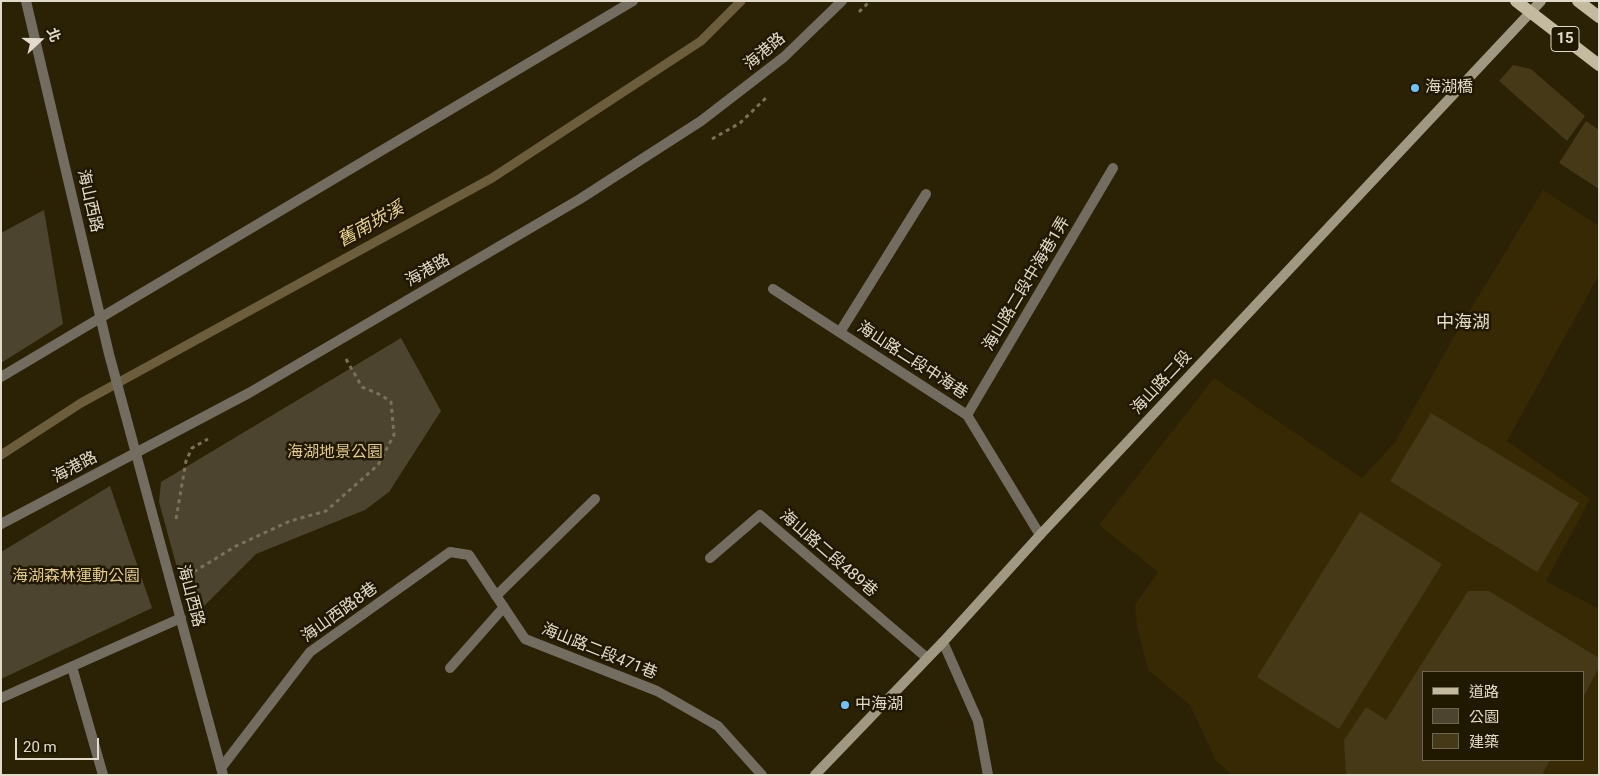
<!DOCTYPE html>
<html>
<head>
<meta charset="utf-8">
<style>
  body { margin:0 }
  #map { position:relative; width:1600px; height:776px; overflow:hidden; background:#2b2105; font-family:Roboto,"Noto Sans TC",sans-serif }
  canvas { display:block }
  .frame { position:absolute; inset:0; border:2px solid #e2dbcb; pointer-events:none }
  .legend { position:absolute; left:1422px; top:671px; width:162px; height:90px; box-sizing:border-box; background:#211800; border:1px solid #6e6651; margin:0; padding:6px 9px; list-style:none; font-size:15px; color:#e2dbcb }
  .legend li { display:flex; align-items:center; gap:10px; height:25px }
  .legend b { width:25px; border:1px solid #6e6651 }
  .north { position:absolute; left:15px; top:15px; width:50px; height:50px; -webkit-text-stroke:4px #211800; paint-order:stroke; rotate:69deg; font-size:14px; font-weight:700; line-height:20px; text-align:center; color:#e2dbcb }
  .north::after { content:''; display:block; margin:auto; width:18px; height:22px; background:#e2dbcb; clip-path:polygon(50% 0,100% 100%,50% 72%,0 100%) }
  .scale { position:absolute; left:15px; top:738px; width:84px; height:22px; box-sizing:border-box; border:2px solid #e2dbcb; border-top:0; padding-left:6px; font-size:15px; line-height:18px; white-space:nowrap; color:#e2dbcb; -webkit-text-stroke:4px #211800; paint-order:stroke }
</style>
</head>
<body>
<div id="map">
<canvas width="1600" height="776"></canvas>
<div class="frame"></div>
<ul class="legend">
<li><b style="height:6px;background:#c4ba9f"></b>道路</li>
<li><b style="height:14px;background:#4c442e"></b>公園</li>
<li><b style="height:14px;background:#463918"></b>建築</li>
</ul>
<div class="north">北</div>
<div class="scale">20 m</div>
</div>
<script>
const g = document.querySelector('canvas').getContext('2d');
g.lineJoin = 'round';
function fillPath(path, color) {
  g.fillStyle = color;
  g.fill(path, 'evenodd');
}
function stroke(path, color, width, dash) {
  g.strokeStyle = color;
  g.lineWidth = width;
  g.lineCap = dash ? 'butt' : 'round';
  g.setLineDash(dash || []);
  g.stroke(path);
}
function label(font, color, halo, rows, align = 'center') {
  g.font = font + ' Roboto,"Noto Sans TC",sans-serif';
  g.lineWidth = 5;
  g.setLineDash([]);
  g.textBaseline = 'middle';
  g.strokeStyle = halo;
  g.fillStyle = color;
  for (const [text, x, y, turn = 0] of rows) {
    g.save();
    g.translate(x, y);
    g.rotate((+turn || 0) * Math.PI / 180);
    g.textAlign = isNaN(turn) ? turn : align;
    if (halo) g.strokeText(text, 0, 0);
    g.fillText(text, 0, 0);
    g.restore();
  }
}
const built = new Path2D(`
  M 1543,190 L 1599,226 L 1599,275 L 1507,441 L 1590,499 L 1546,581 L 1599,609 L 1599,775 L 1232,775 L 1216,761 L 1190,705 L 1148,670 L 1137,627 L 1135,605 L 1158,572 L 1099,525 L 1214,378 L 1362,478 L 1395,442 L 1455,335 ZM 1424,672 L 1584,672 L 1584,760 L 1424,760 Z`);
const green = new Path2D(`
  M 44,210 L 63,324 L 1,363 L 1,233 Z
  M 401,338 L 441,411 L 389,492 L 365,510 L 256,554 L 191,619 L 159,502 L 161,482 Z
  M 110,486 L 152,608 L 1,679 L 1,552 Z`);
const stream = new Path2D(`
  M 1,455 L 81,403 L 492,178 L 701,41 L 741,1`);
const building = new Path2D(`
  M 1513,65 L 1531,69 L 1585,116 L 1567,141 L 1499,81 Z
  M 1586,121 L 1599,130 L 1599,189 L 1559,163 Z
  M 1431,413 L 1579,503 L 1537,572 L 1390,481 Z
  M 1360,512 L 1442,564 L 1339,729 L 1257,677 Z
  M 1468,591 L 1489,591 L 1599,658 L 1599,667 L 1584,696 L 1584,672 L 1424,672 L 1424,760 L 1550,760 L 1542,775 L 1346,775 L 1344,740 L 1366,707 L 1386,720 Z`);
const path = new Path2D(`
  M 859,12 L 870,1
  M 712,139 L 740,123 L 768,96
  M 176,519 L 186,461 L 192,448 L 208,439
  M 187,576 L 236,546 L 290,521 L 326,511 L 378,465 L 394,435 L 391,402 L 381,395 L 362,387 L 346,359`);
const lane = new Path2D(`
  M 840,332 L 926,194
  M 1,377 L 633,1
  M 967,415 L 1113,168
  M 1,524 L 249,393 L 580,199 L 701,121 L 784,57 L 842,1
  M 710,558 L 760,515 L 927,658
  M 496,596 L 595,499
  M 72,667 L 103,775
  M 450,668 L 504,607
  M 221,768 L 310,652 L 450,552 L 469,555 L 525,639 L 657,691 L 718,726 L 762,775`);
const street = new Path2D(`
  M 26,1 L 109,354 L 223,775
  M 773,289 L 967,415 L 1040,535
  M 943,642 L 978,721 L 988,775
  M 1,698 L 181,618`);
const secondary = new Path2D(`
  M 815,775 L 943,642 L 1040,535 L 1541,1`);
const primary = new Path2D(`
  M 1516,1 L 1599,65
  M 1578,1 L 1599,17`);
const markers = [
  [1415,88,5,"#72c1f5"],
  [845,705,5,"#72c1f5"]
];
const shields = [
  [1565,39,28]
];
const shieldNames = [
  ["15",1565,39]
];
const streetNames = [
  ["海港路",765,52,-40],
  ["海山西路",89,201,77],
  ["海港路",428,271,-30],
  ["海山路二段中海巷1弄",1027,284,-59],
  ["海山路二段中海巷",912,361,33],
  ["海山路二段",1162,383,-47],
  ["海港路",75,468,-28],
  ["海山路二段489巷",828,554,41],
  ["海山西路",190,596,75],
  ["海山西路8巷",340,613,-36],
  ["海山路二段471巷",599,652,22]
];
const poiNames = [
  ["海湖橋",1425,88],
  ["中海湖",855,705]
];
const parkNames = [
  ["海湖地景公園",335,453],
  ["海湖森林運動公園",76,577]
];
const waterNames = [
  ["舊南崁溪",371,225,-29]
];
const neighbourhoodNames = [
  ["中海湖",1463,323]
];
fillPath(built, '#362904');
fillPath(green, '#4c442e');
stroke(stream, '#6c5e3d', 9);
fillPath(building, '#463918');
stroke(path, '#79715a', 3, [4, 4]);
stroke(lane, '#736d61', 10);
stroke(street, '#736d61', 10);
stroke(secondary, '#a19884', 10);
stroke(primary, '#c4ba9f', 12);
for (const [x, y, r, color] of markers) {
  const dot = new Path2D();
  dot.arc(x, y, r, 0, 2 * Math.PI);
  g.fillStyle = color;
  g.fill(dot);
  stroke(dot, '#211800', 2);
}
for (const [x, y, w] of shields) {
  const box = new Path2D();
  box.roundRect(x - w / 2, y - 12.5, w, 25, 4);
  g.fillStyle = '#211800';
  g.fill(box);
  stroke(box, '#e2dbcb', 1);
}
label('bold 15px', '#e2dbcb', null, shieldNames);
label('16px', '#e2dbcb', '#211800', streetNames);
label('16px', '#e2dbcb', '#211800', poiNames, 'left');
label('16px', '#e2ca8e', '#211800', parkNames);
label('italic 18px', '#ebd396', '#211800', waterNames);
label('18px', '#e2dbcb', '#211800', neighbourhoodNames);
</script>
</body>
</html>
